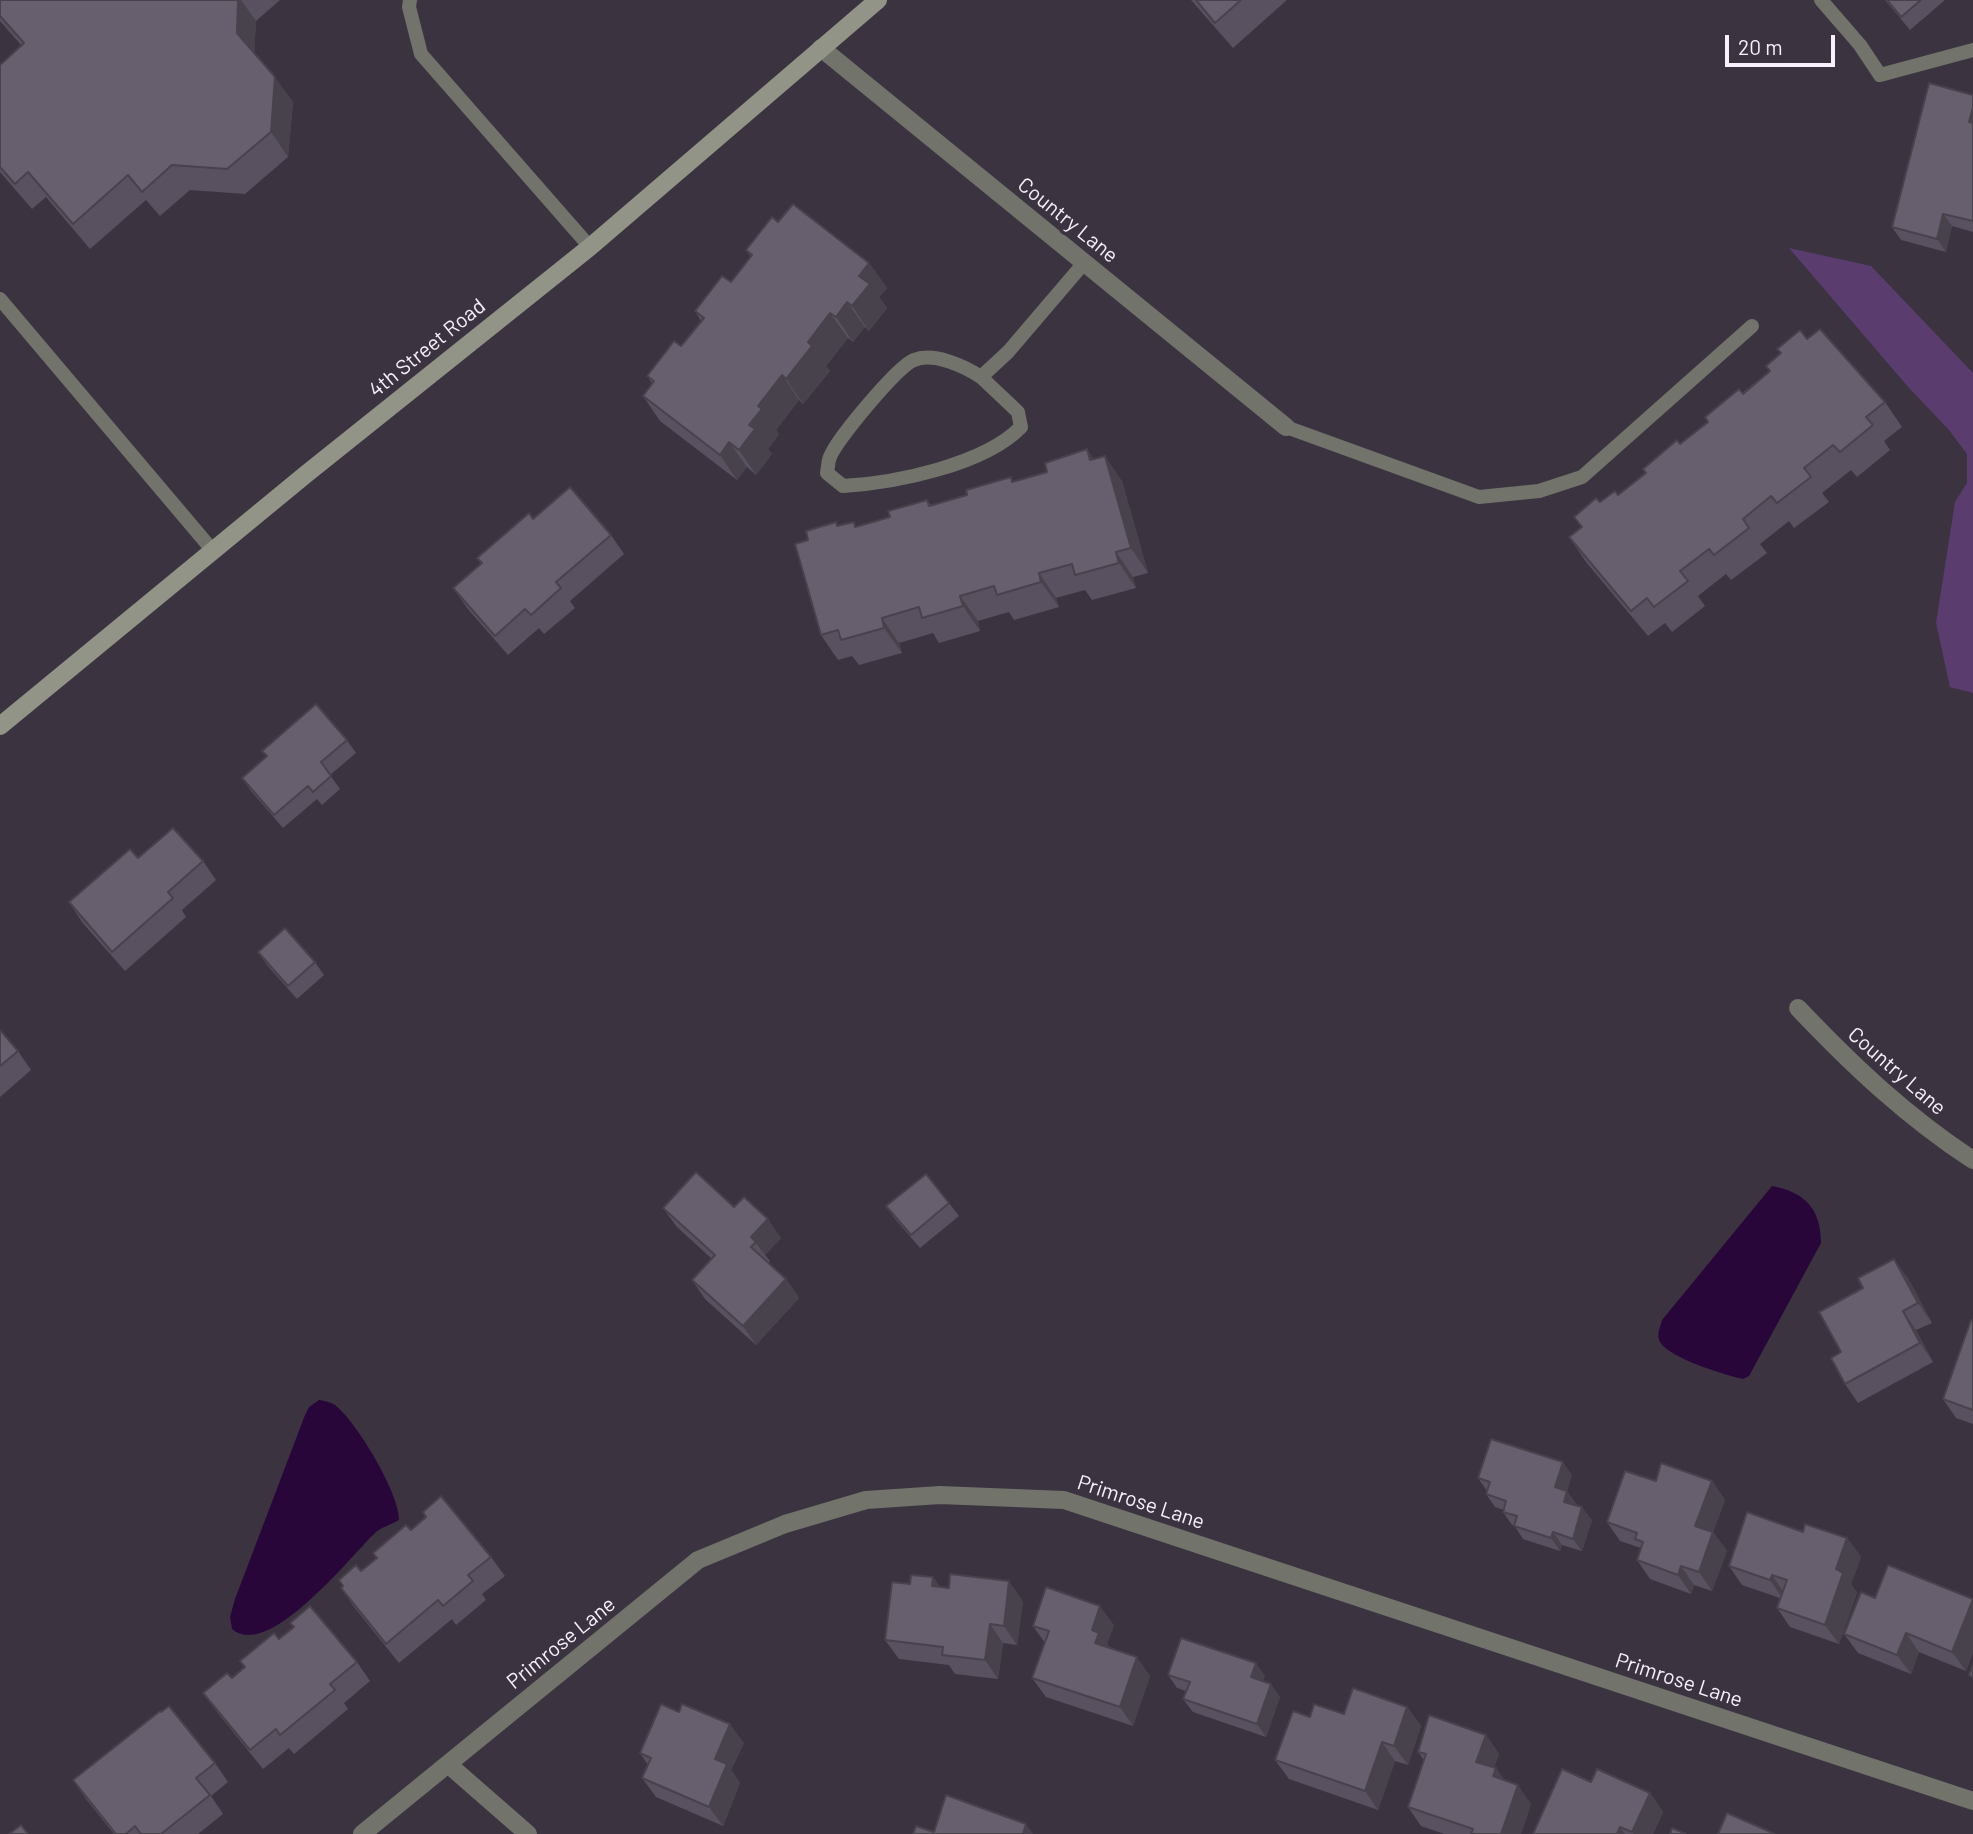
<!DOCTYPE html>
<html>
<head>
<meta charset="utf-8">
<style>
  body { margin:0 }
  #map { position:relative; width:1973px; height:1834px; overflow:hidden; background:#3c3341; font-family:Barlow,sans-serif }
  canvas { display:block }
  .scale { position:absolute; left:1725px; top:35px; width:110px; height:32px; box-sizing:border-box; border:4px solid #f6f1fa; border-top:0; padding-left:9px; font-size:21px; line-height:24px; white-space:nowrap; color:#f6f1fa; -webkit-text-stroke:5px #3c3341; paint-order:stroke }
</style>
</head>
<body>
<div id="map">
<canvas width="1973" height="1834"></canvas>
<div class="scale">20 m</div>
</div>
<script>
const g = document.querySelector('canvas').getContext('2d');
g.lineJoin = 'round';
function fillPath(path, color) {
  g.fillStyle = color;
  g.fill(path, 'evenodd');
}
function stroke(path, color, width, dash) {
  g.strokeStyle = color;
  g.lineWidth = width;
  g.lineCap = dash ? 'butt' : 'round';
  g.setLineDash(dash || []);
  g.stroke(path);
}
function label(font, color, halo, rows, align = 'center') {
  g.font = font + ' Barlow,sans-serif';
  g.lineWidth = 7;
  g.setLineDash([]);
  g.textBaseline = 'middle';
  g.strokeStyle = halo;
  g.fillStyle = color;
  for (const [text, x, y, turn = 0] of rows) {
    g.save();
    g.translate(x, y);
    g.rotate((+turn || 0) * Math.PI / 180);
    g.textAlign = isNaN(turn) ? turn : align;
    if (halo) g.strokeText(text, 0, 0);
    g.fillText(text, 0, 0);
    g.restore();
  }
}
const green = new Path2D(`
  M 1789,248 L 1871,266 L 1973,373 L 1973,693 L 1950,687 L 1936,623 L 1955,502 L 1967,483 L 1967,454 L 1949,430 L 1909,388 Z`);
const water = new Path2D(`
  M 1772,1186 C 1805,1192 1821,1209 1821,1243 L 1755,1365 L 1749,1376 L 1743,1379 C 1725,1375 1669,1358 1660,1342 C 1656,1335 1660,1328 1662,1320 Z
  M 319,1400 C 325,1401 330,1402 335,1405 C 356,1421 400,1494 399,1520 C 391,1525 381,1527 375,1533 C 350,1557 268,1661 232,1629 L 230,1617 L 235,1599 L 305,1415 L 309,1407 Z`);
const lane = new Path2D(`
  M 410,0 L 409,7 L 421,54 L 590,247
  M 1821,0 L 1860,45 L 1880,75 L 1973,50
  M 0,299 L 214,552
  M 981,377 L 1018,412 L 1021,427 C 984,465 895,483 843,486 L 827,473 C 828,468 828,461 830,457 C 837,439 897,367 914,360 C 934,352 964,366 981,377 L 1008,352 L 1084,263
  M 1286,427 L 1479,497 L 1539,491 L 1582,477 L 1752,326`);
const street = new Path2D(`
  M 821,48 L 1286,427
  M 1798,1008 C 1852,1065 1907,1117 1973,1160
  M 449,1765 L 528,1834
  M 362,1834 L 698,1560 L 785,1524 L 866,1500 L 940,1495 L 1064,1500 L 1973,1801`);
const secondary = new Path2D(`
  M 0,726 L 305,475 L 590,247 L 878,0`);
const wall = new Path2D(`
  M 0,0 L 280,0 L 256,21 L 254,53 L 293,102 L 288,157 L 245,194 L 190,190 L 160,216 L 146,200 L 90,249 L 46,197 L 32,209 L 0,172 L 0,65 L 22,46 L 0,21 Z
  M 1191,0 L 1287,0 L 1233,48 Z
  M 1885,0 L 1945,0 L 1910,30 Z
  M 1973,95 L 1973,232 L 1952,226 L 1946,252 L 1901,240 L 1892,227 Z
  M 778,222 L 869,263 L 887,288 L 879,297 L 887,308 L 869,331 L 865,327 L 853,342 L 848,338 L 826,366 L 830,371 L 803,404 L 799,400 L 776,430 L 779,434 L 768,449 L 772,454 L 756,475 L 747,467 L 737,480 L 660,421 L 643,396 L 652,383 L 647,376 L 681,346 L 701,321 L 695,311 L 731,282 L 751,257 L 746,250 Z
  M 1807,339 L 1885,402 L 1902,427 L 1884,441 L 1890,450 L 1857,477 L 1851,470 L 1822,493 L 1829,502 L 1794,528 L 1789,521 L 1760,544 L 1767,553 L 1731,580 L 1726,574 L 1698,596 L 1705,606 L 1672,632 L 1665,623 L 1648,636 L 1586,562 L 1569,537 L 1581,527 L 1574,517 L 1600,502 L 1618,495 L 1769,371 L 1766,366 Z
  M 1094,459 L 1122,481 L 1148,573 L 1133,577 L 1136,588 L 1092,600 L 1085,590 L 1056,598 L 1059,607 L 1014,620 L 1009,612 L 978,621 L 980,631 L 939,643 L 933,633 L 899,643 L 902,653 L 859,665 L 852,656 L 838,660 L 821,635 L 808,540 L 839,526 L 857,526 L 890,517 L 927,500 L 931,505 Z
  M 533,519 L 611,535 L 624,554 L 570,601 L 575,608 L 544,634 L 539,628 L 508,655 L 467,608 L 453,588 L 481,564 L 477,558 Z
  M 347,740 L 356,753 L 330,775 L 340,789 L 322,805 L 317,799 L 283,828 L 251,791 L 242,778 L 267,757 L 262,751 Z
  M 138,858 L 203,861 L 216,880 L 182,910 L 186,917 L 125,971 L 82,922 L 69,902 Z
  M 258,952 L 315,962 L 324,975 L 297,999 L 267,965 Z
  M 0,1030 L 18,1051 L 31,1070 L 0,1097 Z
  M 949,1203 L 959,1216 L 920,1248 L 895,1219 L 886,1206 Z
  M 734,1207 L 781,1238 L 765,1255 L 770,1261 L 768,1263 L 786,1279 L 799,1298 L 756,1345 L 705,1299 L 692,1280 L 712,1259 L 677,1227 L 663,1208 Z
  M 1908,1278 L 1932,1323 L 1916,1330 L 1933,1362 L 1858,1403 L 1845,1384 Z
  M 1973,1321 L 1973,1424 L 1956,1418 L 1943,1399 Z
  M 1572,1475 L 1567,1491 L 1576,1504 L 1576,1505 L 1592,1520 L 1582,1551 L 1562,1545 L 1560,1551 L 1523,1539 L 1514,1525 L 1512,1525 L 1503,1512 L 1504,1510 L 1495,1507 L 1486,1494 L 1487,1491 L 1478,1478 Z
  M 1656,1481 L 1712,1481 L 1725,1500 L 1713,1532 L 1727,1551 L 1712,1591 L 1694,1585 L 1691,1594 L 1650,1579 L 1637,1560 L 1641,1548 L 1620,1541 L 1607,1522 Z
  M 411,1530 L 491,1557 L 505,1576 L 482,1594 L 486,1600 L 456,1625 L 452,1619 L 399,1663 L 354,1607 L 341,1588 Z
  M 1803,1532 L 1847,1538 L 1861,1557 L 1851,1584 L 1857,1593 L 1839,1644 L 1790,1627 L 1777,1608 L 1780,1598 L 1742,1585 L 1729,1566 Z
  M 933,1577 L 940,1587 L 1023,1601 L 1017,1645 L 1003,1643 L 998,1679 L 955,1674 L 949,1665 L 899,1659 L 885,1640 L 910,1584 Z
  M 1875,1598 L 1973,1599 L 1973,1652 L 1966,1671 L 1919,1652 L 1911,1674 L 1858,1653 L 1844,1634 Z
  M 1114,1625 L 1107,1644 L 1110,1648 L 1150,1676 L 1133,1726 L 1046,1697 L 1032,1678 L 1045,1643 L 1033,1626 Z
  M 293,1627 L 357,1662 L 370,1681 L 344,1703 L 348,1709 L 294,1754 L 289,1748 L 263,1769 L 217,1712 L 203,1693 L 232,1678 Z
  M 1168,1675 L 1265,1676 L 1263,1681 L 1280,1697 L 1266,1737 L 1193,1712 L 1183,1699 L 1186,1691 L 1177,1688 Z
  M 1407,1707 L 1421,1726 L 1408,1765 L 1395,1761 L 1378,1810 L 1289,1779 L 1275,1760 L 1344,1714 Z
  M 1486,1735 L 1499,1754 L 1494,1767 L 1496,1768 L 1504,1780 L 1531,1804 L 1521,1834 L 1444,1834 L 1421,1826 L 1408,1807 L 1424,1760 L 1418,1752 Z
  M 744,1743 L 731,1770 L 740,1783 L 723,1826 L 656,1797 L 642,1778 L 648,1765 L 640,1753 Z
  M 215,1763 L 228,1782 L 211,1796 L 223,1814 L 198,1834 L 114,1834 L 86,1799 L 73,1780 Z
  M 1591,1782 L 1650,1793 L 1663,1812 L 1653,1834 L 1533,1834 Z`);
const shadedWall = new Path2D(`
  M 238,0 L 241,0 L 256,21 L 254,58 L 237,33 Z
  M 275,77 L 293,102 L 288,157 L 271,132 Z
  M 1973,107 L 1973,128 L 1969,122 Z
  M 1943,214 L 1952,226 L 1946,252 L 1937,239 Z
  M 869,263 L 887,288 L 879,297 L 887,308 L 869,331 L 852,306 L 859,276 Z
  M 847,302 L 865,327 L 853,342 L 836,317 Z
  M 830,313 L 848,338 L 826,366 L 830,371 L 803,404 L 786,379 L 808,342 Z
  M 782,375 L 799,400 L 776,430 L 779,434 L 768,449 L 772,454 L 756,475 L 739,450 L 758,406 Z
  M 729,442 L 747,467 L 737,480 L 720,455 Z
  M 1087,449 L 1104,474 L 1090,460 Z
  M 1105,456 L 1122,481 L 1148,573 L 1131,548 Z
  M 1116,552 L 1133,577 L 1136,588 L 1119,563 Z
  M 1039,573 L 1056,598 L 1059,607 L 1041,582 Z
  M 960,596 L 978,621 L 980,631 L 963,606 Z
  M 882,618 L 899,643 L 902,653 L 884,628 Z
  M 768,1219 L 781,1238 L 765,1255 L 751,1237 Z
  M 1894,1259 L 1908,1278 L 1932,1323 L 1918,1303 Z
  M 786,1279 L 799,1298 L 756,1345 L 743,1326 Z
  M 1903,1311 L 1916,1330 L 1933,1362 L 1920,1343 Z
  M 1563,1462 L 1572,1475 L 1564,1500 L 1555,1487 Z
  M 1712,1481 L 1725,1500 L 1708,1545 L 1695,1526 Z
  M 1567,1491 L 1576,1504 L 1573,1515 L 1564,1502 Z
  M 1582,1507 L 1592,1520 L 1582,1551 L 1573,1539 Z
  M 1553,1532 L 1562,1545 L 1560,1551 L 1551,1538 Z
  M 1713,1532 L 1727,1551 L 1712,1591 L 1699,1572 Z
  M 1847,1538 L 1861,1557 L 1851,1584 L 1857,1593 L 1839,1644 L 1825,1625 L 1836,1569 Z
  M 1681,1566 L 1694,1585 L 1691,1594 L 1678,1575 Z
  M 1772,1575 L 1785,1594 L 1783,1599 L 1770,1580 Z
  M 933,1577 L 946,1596 L 932,1586 Z
  M 1009,1581 L 1023,1601 L 1017,1645 L 1004,1626 Z
  M 1973,1599 L 1973,1652 L 1966,1671 L 1952,1652 Z
  M 1100,1606 L 1114,1625 L 1107,1644 L 1112,1652 L 1095,1643 L 1092,1630 Z
  M 990,1624 L 1003,1643 L 998,1679 L 985,1660 Z
  M 1906,1633 L 1919,1652 L 1911,1674 L 1897,1655 Z
  M 1137,1657 L 1150,1676 L 1133,1726 L 1120,1707 Z
  M 1256,1663 L 1265,1676 L 1260,1690 L 1251,1677 Z
  M 1271,1684 L 1280,1697 L 1266,1737 L 1257,1724 Z
  M 1407,1707 L 1421,1726 L 1408,1765 L 1394,1746 Z
  M 730,1724 L 744,1743 L 731,1770 L 740,1783 L 723,1826 L 709,1807 L 715,1759 Z
  M 1486,1735 L 1499,1754 L 1489,1781 L 1476,1762 Z
  M 1382,1742 L 1395,1761 L 1378,1810 L 1365,1791 Z
  M 1496,1768 L 1509,1787 L 1493,1776 Z
  M 1518,1785 L 1531,1804 L 1521,1834 L 1501,1834 Z
  M 1650,1793 L 1663,1812 L 1653,1834 L 1633,1834 L 1632,1832 Z
  M 1026,1824 L 1033,1834 L 1023,1834 Z
  M 1620,1827 L 1625,1834 L 1617,1834 Z`);
const building = new Path2D(`
  M 0,0 L 238,0 L 237,33 L 275,77 L 271,132 L 227,169 L 172,165 L 142,192 L 128,175 L 73,224 L 28,172 L 15,184 L 0,167 L 0,65 L 24,43 L 0,16 Z
  M 1196,0 L 1241,0 L 1215,23 Z
  M 1887,0 L 1921,0 L 1901,17 Z
  M 1929,83 L 1973,95 L 1973,107 L 1969,122 L 1973,123 L 1973,221 L 1943,214 L 1937,239 L 1892,227 Z
  M 793,204 L 869,263 L 859,276 L 870,284 L 852,306 L 847,302 L 836,317 L 830,313 L 808,342 L 812,346 L 786,379 L 782,375 L 758,406 L 762,409 L 749,425 L 755,429 L 739,450 L 729,442 L 720,455 L 643,396 L 654,381 L 647,376 L 674,341 L 681,346 L 704,318 L 695,311 L 722,276 L 731,282 L 752,255 L 746,250 L 772,217 L 778,222 Z
  M 1820,329 L 1885,402 L 1866,417 L 1873,425 L 1840,452 L 1833,445 L 1804,468 L 1811,477 L 1777,503 L 1771,496 L 1743,519 L 1749,528 L 1714,555 L 1709,549 L 1680,571 L 1688,581 L 1654,607 L 1647,598 L 1631,611 L 1569,537 L 1582,527 L 1574,517 L 1596,498 L 1600,502 L 1615,491 L 1618,495 L 1646,473 L 1643,469 L 1677,440 L 1680,444 L 1708,422 L 1705,417 L 1739,389 L 1743,394 L 1770,371 L 1766,366 L 1781,353 L 1777,349 L 1800,330 L 1807,339 Z
  M 1087,449 L 1090,460 L 1105,456 L 1131,548 L 1116,552 L 1119,563 L 1075,575 L 1072,564 L 1039,573 L 1041,582 L 997,595 L 994,586 L 960,596 L 963,606 L 922,618 L 919,607 L 882,618 L 884,628 L 841,640 L 838,630 L 821,635 L 795,544 L 808,540 L 806,531 L 836,522 L 837,526 L 854,522 L 855,527 L 890,517 L 888,511 L 927,500 L 929,506 L 967,495 L 966,490 L 1011,477 L 1012,482 L 1047,472 L 1045,463 Z
  M 570,487 L 611,535 L 556,582 L 561,588 L 531,615 L 525,609 L 495,636 L 453,588 L 482,563 L 477,558 L 529,513 L 533,519 Z
  M 316,704 L 347,740 L 321,762 L 331,776 L 313,792 L 308,786 L 274,815 L 242,778 L 267,756 L 262,751 Z
  M 173,828 L 203,861 L 168,892 L 173,898 L 112,952 L 69,902 L 130,849 L 138,858 Z
  M 285,928 L 315,962 L 288,986 L 258,952 Z
  M 0,1030 L 18,1051 L 0,1066 Z
  M 696,1172 L 734,1207 L 744,1197 L 768,1219 L 751,1237 L 756,1242 L 751,1247 L 786,1279 L 743,1326 L 692,1280 L 715,1255 L 663,1208 Z
  M 926,1174 L 949,1203 L 911,1235 L 886,1206 Z
  M 1894,1259 L 1918,1303 L 1903,1311 L 1920,1343 L 1845,1384 L 1831,1358 L 1841,1352 L 1819,1312 L 1863,1288 L 1858,1278 Z
  M 1971,1320 L 1973,1321 L 1973,1410 L 1943,1399 Z
  M 1491,1439 L 1563,1462 L 1555,1487 L 1567,1491 L 1564,1502 L 1582,1507 L 1573,1539 L 1553,1532 L 1551,1538 L 1514,1526 L 1517,1516 L 1503,1512 L 1506,1501 L 1486,1494 L 1490,1482 L 1478,1478 Z
  M 1661,1463 L 1712,1481 L 1695,1526 L 1713,1532 L 1699,1572 L 1681,1566 L 1678,1575 L 1637,1560 L 1643,1542 L 1635,1539 L 1637,1533 L 1607,1522 L 1625,1471 L 1656,1481 Z
  M 441,1496 L 491,1557 L 468,1575 L 473,1581 L 443,1606 L 438,1600 L 386,1644 L 341,1588 L 343,1586 L 339,1580 L 356,1565 L 361,1571 L 377,1558 L 373,1553 L 406,1525 L 411,1530 L 426,1517 L 423,1512 Z
  M 1747,1512 L 1803,1532 L 1805,1524 L 1847,1538 L 1836,1569 L 1843,1573 L 1825,1625 L 1777,1608 L 1787,1580 L 1772,1575 L 1770,1580 L 1729,1566 Z
  M 1888,1565 L 1973,1599 L 1952,1652 L 1906,1633 L 1897,1655 L 1844,1634 L 1861,1592 L 1875,1598 Z
  M 950,1574 L 1009,1581 L 1004,1626 L 990,1624 L 985,1660 L 942,1655 L 943,1647 L 885,1640 L 892,1582 L 910,1584 L 911,1575 L 933,1577 L 932,1586 L 949,1588 Z
  M 1046,1587 L 1100,1606 L 1092,1630 L 1099,1633 L 1095,1643 L 1137,1657 L 1120,1707 L 1032,1678 L 1049,1631 L 1033,1626 Z
  M 310,1606 L 357,1662 L 330,1684 L 335,1690 L 280,1735 L 276,1729 L 250,1750 L 203,1693 L 227,1673 L 232,1678 L 245,1667 L 240,1661 L 274,1633 L 279,1639 L 294,1627 L 290,1623 Z
  M 1181,1638 L 1256,1663 L 1251,1677 L 1271,1684 L 1257,1724 L 1183,1699 L 1190,1682 L 1168,1675 Z
  M 1973,1666 L 1973,1677 L 1969,1675 Z
  M 1353,1688 L 1407,1707 L 1394,1746 L 1382,1742 L 1365,1791 L 1275,1760 L 1293,1711 L 1310,1717 L 1314,1704 L 1344,1714 Z
  M 661,1704 L 679,1712 L 682,1704 L 730,1724 L 715,1759 L 727,1764 L 709,1807 L 642,1778 L 651,1758 L 640,1753 Z
  M 169,1706 L 215,1763 L 196,1778 L 210,1795 L 161,1834 L 141,1834 L 135,1826 L 126,1834 L 116,1834 L 73,1780 L 160,1711 L 161,1712 Z
  M 1429,1715 L 1486,1735 L 1476,1762 L 1496,1768 L 1493,1776 L 1518,1785 L 1501,1834 L 1471,1834 L 1473,1829 L 1408,1807 L 1426,1754 L 1418,1752 Z
  M 1562,1769 L 1591,1782 L 1597,1769 L 1650,1793 L 1632,1832 L 1620,1827 L 1617,1834 L 1533,1834 Z
  M 946,1795 L 1026,1824 L 1023,1834 L 913,1834 L 916,1826 L 934,1832 Z
  M 1727,1813 L 1775,1834 L 1718,1834 Z
  M 21,1825 L 28,1834 L 9,1834 Z
  M 1672,1828 L 1686,1834 L 1670,1834 Z`);
const streetNames = [
  ["Country Lane",1068,220,39],
  ["4th Street Road",427,348,-39],
  ["Country Lane",1897,1071,41],
  ["Primrose Lane",1141,1502,18],
  ["Primrose Lane",561,1643,-39],
  ["Primrose Lane",1679,1680,18]
];
fillPath(green, '#5b3c6f');
fillPath(water, '#29063a');
stroke(lane, '#72736b', 14);
stroke(street, '#72736b', 18);
stroke(secondary, '#929487', 18);
fillPath(wall, '#59515f');
fillPath(shadedWall, '#48424d');
fillPath(building, '#675e6e');
stroke(building, '#48424d', 2);
label('21px', '#f6f1fa', '#3c3341', streetNames);
</script>
</body>
</html>
